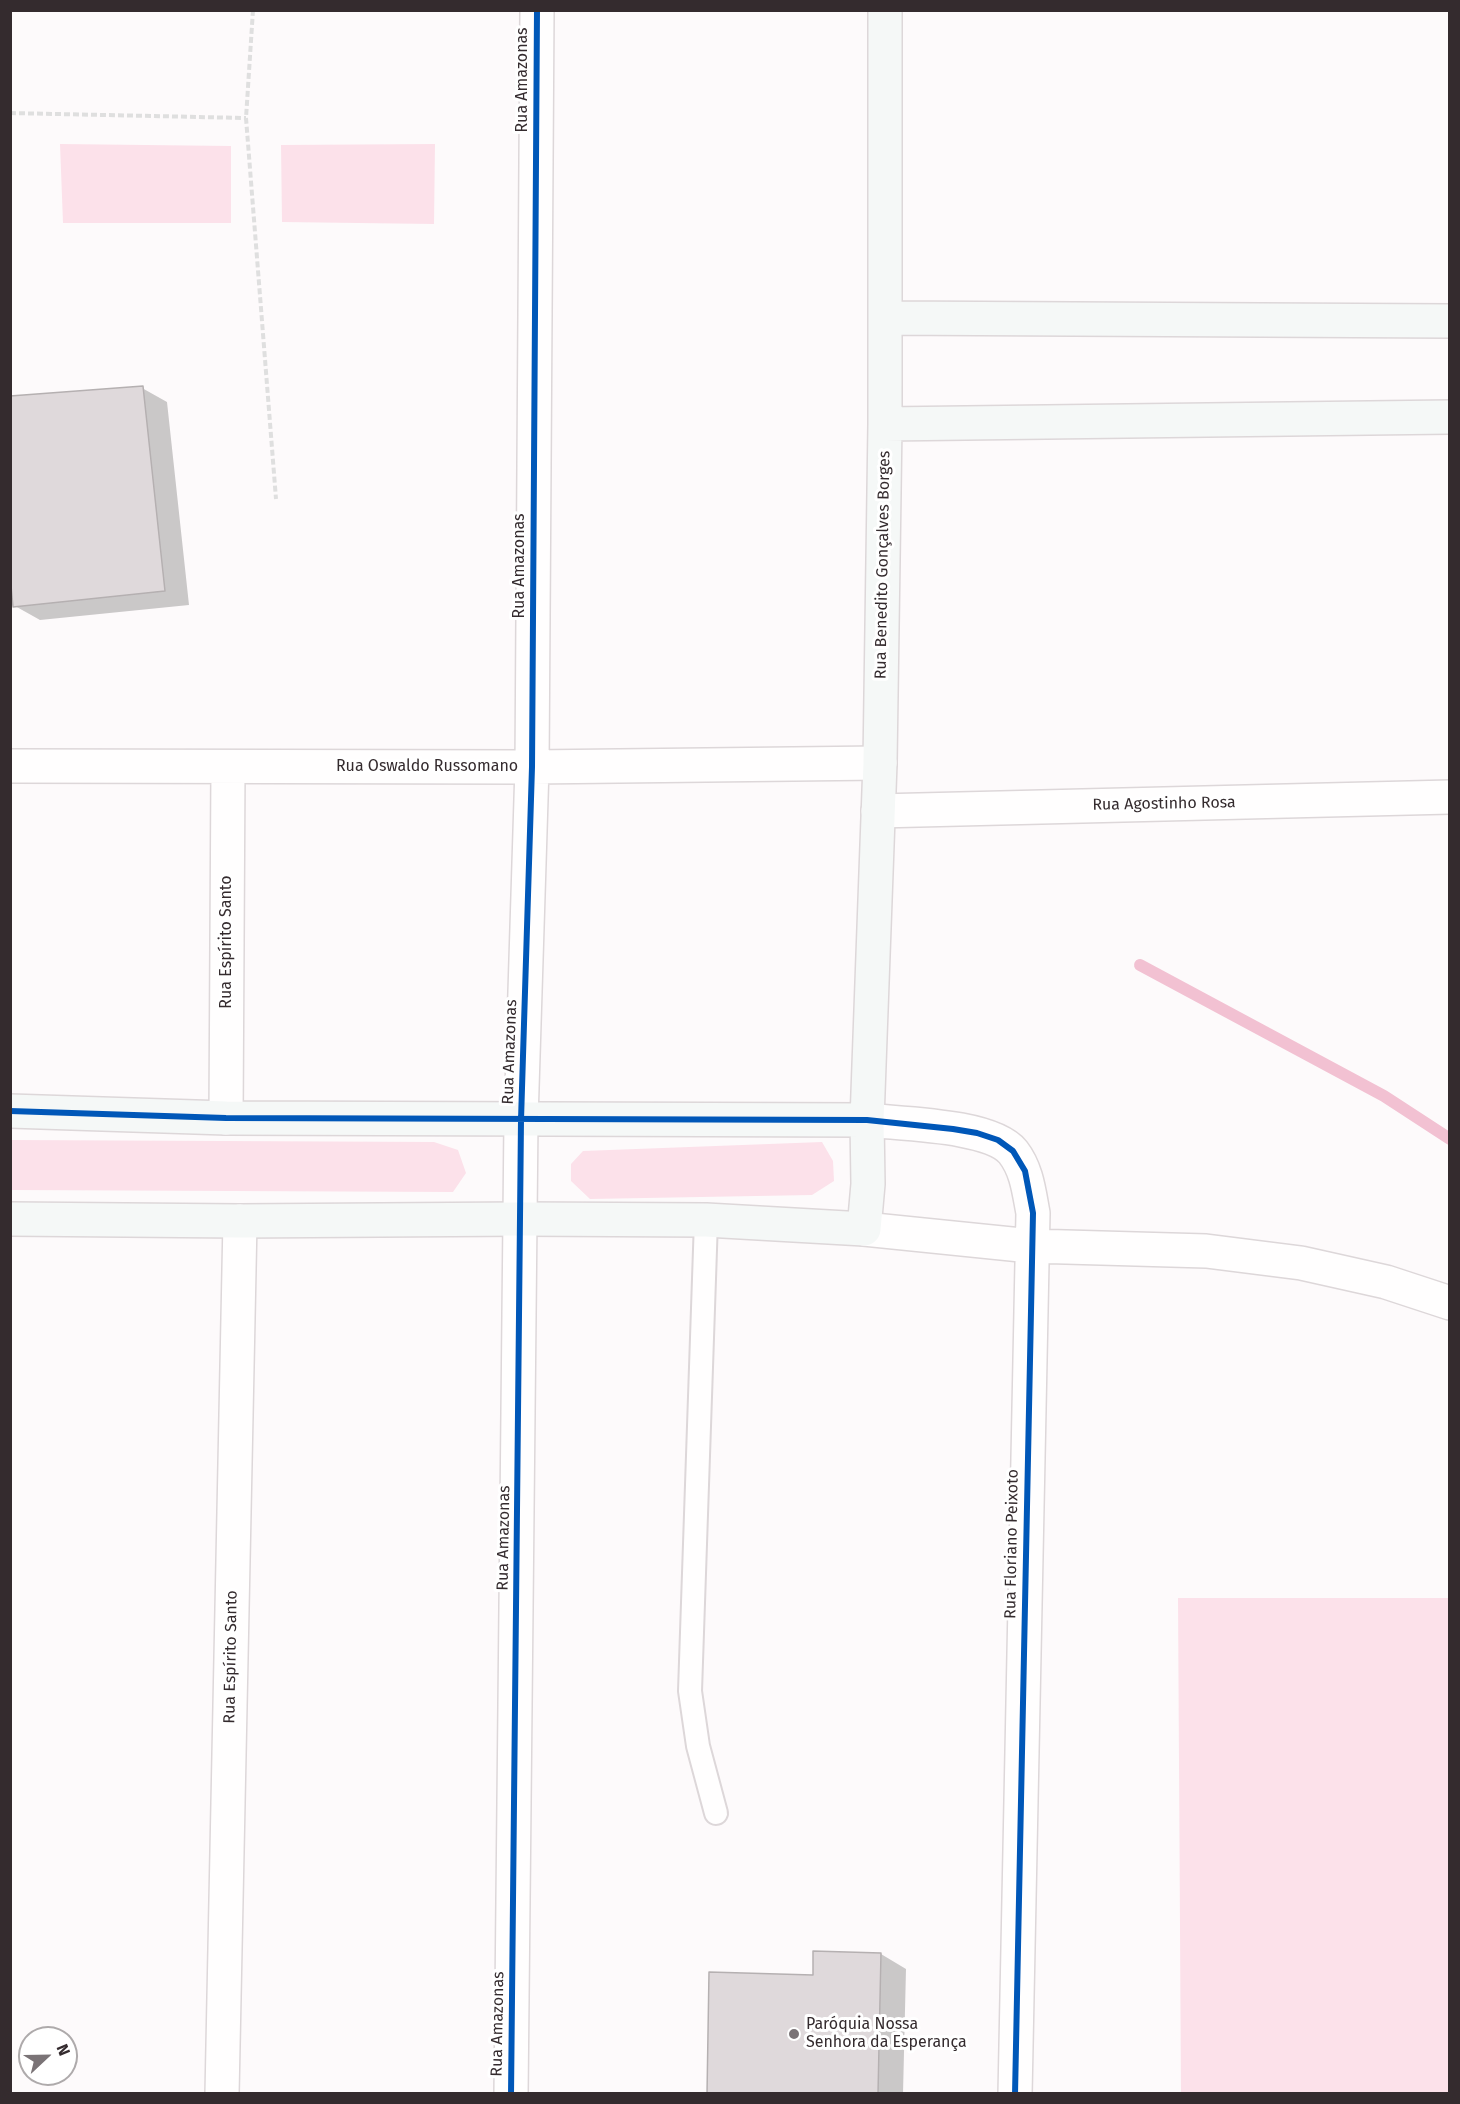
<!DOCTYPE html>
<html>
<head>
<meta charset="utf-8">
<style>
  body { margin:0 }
  #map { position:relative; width:1460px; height:2104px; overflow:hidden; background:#fdfafb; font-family:"Fira Sans",sans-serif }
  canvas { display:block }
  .frame { position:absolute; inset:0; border:12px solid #342b2e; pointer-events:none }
  .north { position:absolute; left:18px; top:2026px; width:60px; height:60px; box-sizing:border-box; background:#fff; border:2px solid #aeaaab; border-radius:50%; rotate:68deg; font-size:16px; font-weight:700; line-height:24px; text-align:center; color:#342b2e }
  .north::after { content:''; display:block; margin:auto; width:21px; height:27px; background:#7a7376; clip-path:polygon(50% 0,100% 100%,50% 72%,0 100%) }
</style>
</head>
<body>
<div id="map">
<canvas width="1460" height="2104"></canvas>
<div class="frame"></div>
<div class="north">N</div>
</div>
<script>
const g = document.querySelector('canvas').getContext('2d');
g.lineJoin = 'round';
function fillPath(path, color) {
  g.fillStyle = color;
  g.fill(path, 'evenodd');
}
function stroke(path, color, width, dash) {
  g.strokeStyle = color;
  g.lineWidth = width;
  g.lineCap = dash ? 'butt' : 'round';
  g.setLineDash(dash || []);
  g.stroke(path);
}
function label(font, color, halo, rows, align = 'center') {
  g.font = font + ' "Fira Sans",sans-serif';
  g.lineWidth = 6;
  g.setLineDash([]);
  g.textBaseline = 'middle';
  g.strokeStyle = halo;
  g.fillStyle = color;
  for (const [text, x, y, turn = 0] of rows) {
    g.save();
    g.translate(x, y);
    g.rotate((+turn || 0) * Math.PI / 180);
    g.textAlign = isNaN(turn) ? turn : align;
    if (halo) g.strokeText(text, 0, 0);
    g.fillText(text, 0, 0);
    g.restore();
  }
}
const green = new Path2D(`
  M 60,144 L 231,146 L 231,223 L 63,223 Z
  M 435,144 L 434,224 L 282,222 L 281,145 Z
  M 11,1140 L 434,1142 L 458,1150 L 466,1173 L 453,1192 L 11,1190 Z
  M 822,1142 L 833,1161 L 834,1181 L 812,1195 L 590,1199 L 571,1181 L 571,1164 L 583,1151 Z
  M 1178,1598 L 1449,1598 L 1449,2093 L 1181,2093 Z`);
const shadow = new Path2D(`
  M 142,388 L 167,402 L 189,605 L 40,620 L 15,606 Z
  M 881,1954 L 906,1969 L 903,2094 L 708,2094 L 814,1977 Z`);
const stream = new Path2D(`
  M 1140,965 L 1384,1096 L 1450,1139`);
const building = new Path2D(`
  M 143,386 L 165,591 L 13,607 L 10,575 L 10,396 Z
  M 813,1951 L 881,1953 L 878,2094 L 707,2094 L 709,1972 L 813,1975 Z`);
const path = new Path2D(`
  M 253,10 L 246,118 L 276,499
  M 10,113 L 246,118`);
const lane = new Path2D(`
  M 706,1220 L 690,1691 L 698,1746 L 716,1813`);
const street = new Path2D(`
  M 10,766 L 532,767 L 880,763
  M 878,811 L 1450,797
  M 226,1118 L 228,767
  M 867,1120 C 902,1124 991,1125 1013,1152 C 1027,1170 1029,1192 1033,1213 L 1015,2094
  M 864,1229 L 1031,1246 L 1206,1251 L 1301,1263 L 1386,1282 L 1450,1303
  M 222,2094 L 240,1221
  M 511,2094 L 521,1120 L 532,767 L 537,10`);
const secondary = new Path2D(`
  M 885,318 L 1450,321
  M 885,424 L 1450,417
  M 10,1111 L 226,1118 L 867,1120
  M 10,1219 L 240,1221 L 522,1219 L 706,1220 L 864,1229 L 868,1184 L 867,1120 L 880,763 L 885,424 L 885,10`);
const cycleway = new Path2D(`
  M 10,1111 L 226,1118 L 867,1120 L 953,1129 L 977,1133 L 998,1140 L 1013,1151 L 1025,1171 L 1033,1213 L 1015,2094
  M 511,2094 L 521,1120 L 532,767 L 537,10`);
const markers = [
  [794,2034,6,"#7a7376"]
];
const streetNames = [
  ["Rua Amazonas",523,80,-90],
  ["Rua Benedito Gonçalves Borges",883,565,-89],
  ["Rua Amazonas",520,566,-90],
  ["Rua Oswaldo Russomano",427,767],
  ["Rua Agostinho Rosa",1164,804,-1],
  ["Rua Espírito Santo",227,942,-90],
  ["Rua Amazonas",510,1052,-88],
  ["Rua Amazonas",504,1538,-89],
  ["Rua Floriano Peixoto",1012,1544,-89],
  ["Rua Espírito Santo",231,1657,-89],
  ["Rua Amazonas",498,2024,-89]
];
const poiNames = [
  ["Paróquia Nossa",806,2025],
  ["Senhora da Esperança",806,2043]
];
fillPath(green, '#fce1ea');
fillPath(shadow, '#0003');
stroke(stream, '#f2c1d2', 12);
fillPath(building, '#dfd9db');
stroke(building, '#b5b0b1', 1.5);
stroke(lane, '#ddd7d9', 26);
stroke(street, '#ddd7d9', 36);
stroke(secondary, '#ddd7d9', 36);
stroke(path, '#dfdfdf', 4, [6, 3]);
stroke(lane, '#fffefe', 22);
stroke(street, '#fffefe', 33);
stroke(secondary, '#f5f8f7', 33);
stroke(cycleway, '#0057b8', 6);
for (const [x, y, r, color] of markers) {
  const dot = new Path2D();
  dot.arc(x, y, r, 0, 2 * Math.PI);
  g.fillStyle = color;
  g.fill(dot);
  stroke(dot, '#fff', 2);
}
label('16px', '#342b2e', '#fff', streetNames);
label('16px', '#342b2e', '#fff', poiNames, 'left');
</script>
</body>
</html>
